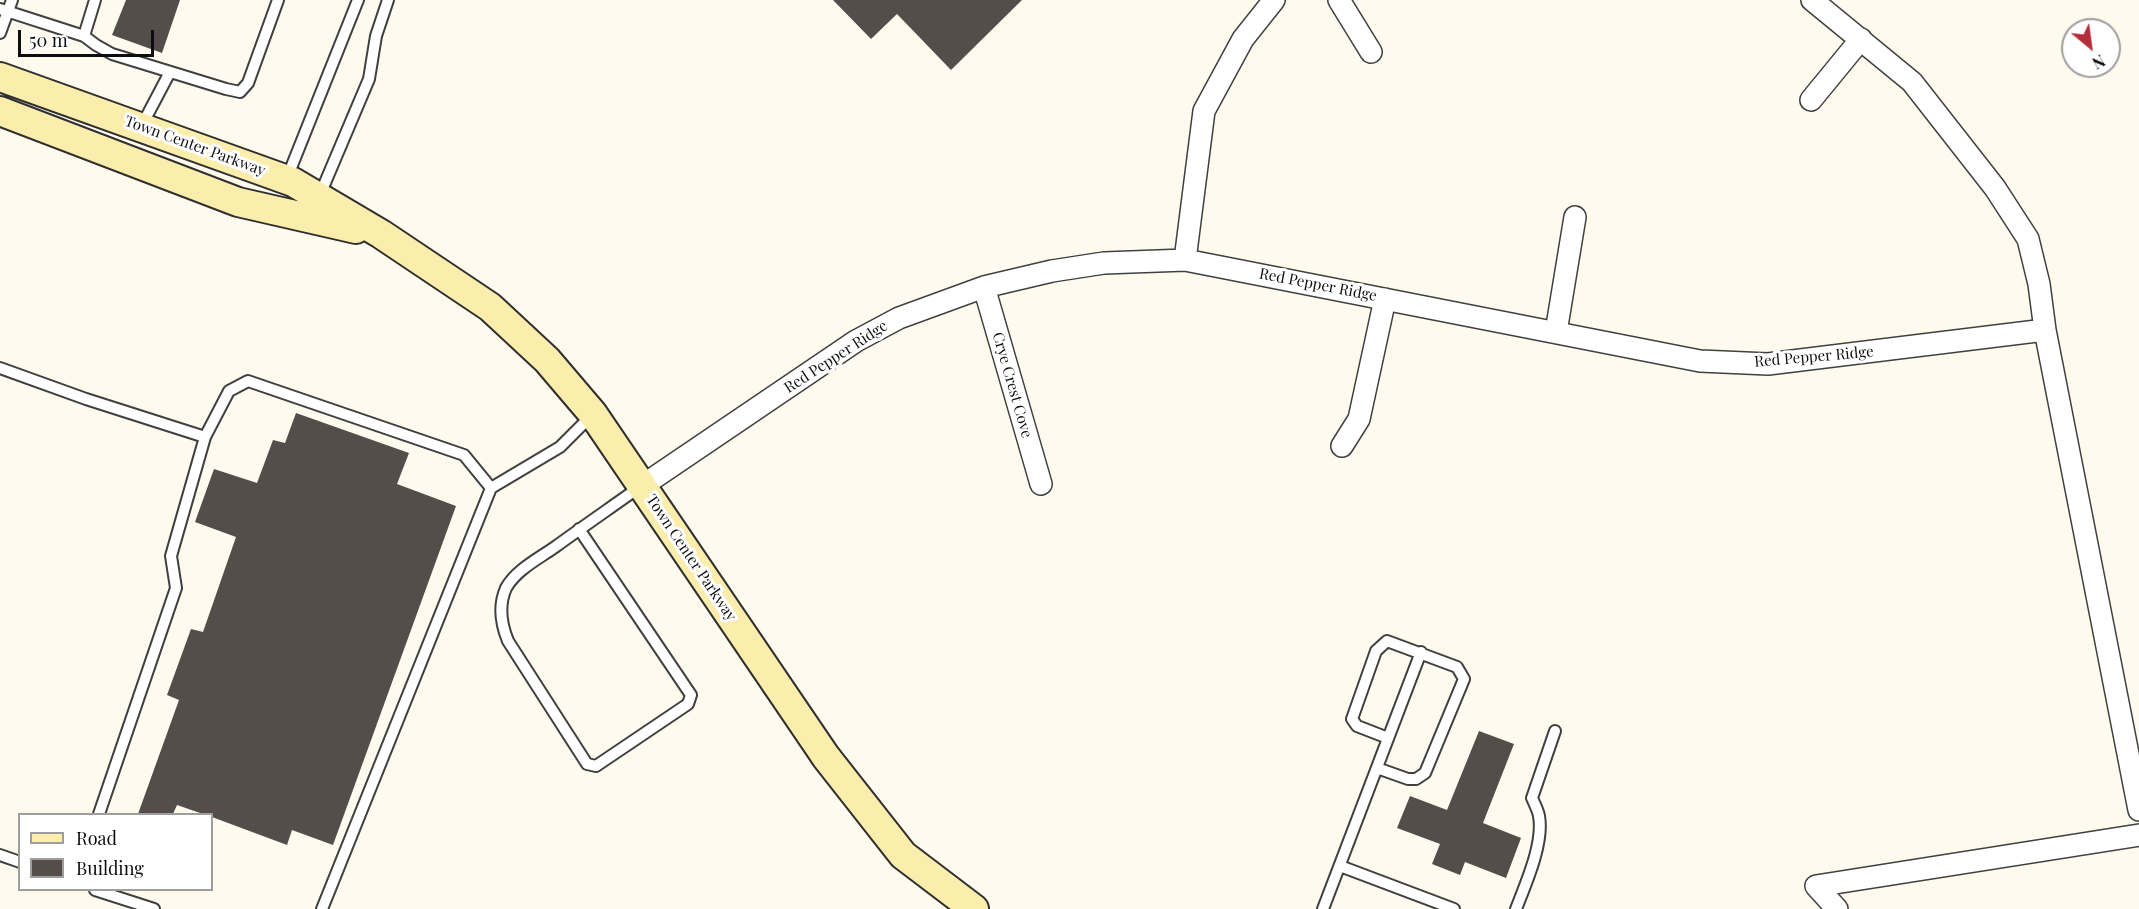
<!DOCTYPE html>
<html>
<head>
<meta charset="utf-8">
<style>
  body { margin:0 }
  #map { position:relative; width:2139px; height:909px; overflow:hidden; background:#fefaed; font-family:"Playfair Display",serif }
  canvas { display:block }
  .legend { position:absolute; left:18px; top:813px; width:195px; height:78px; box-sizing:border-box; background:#fff; border:2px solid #9e9e9e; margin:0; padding:8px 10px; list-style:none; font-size:18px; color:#0d0d0d }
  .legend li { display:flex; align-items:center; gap:12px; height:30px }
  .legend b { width:30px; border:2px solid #9e9e9e }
  .north { position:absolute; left:2061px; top:18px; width:60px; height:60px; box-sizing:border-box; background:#fff; border:2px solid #9e9e9e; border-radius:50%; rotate:151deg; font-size:16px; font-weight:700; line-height:24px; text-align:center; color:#0d0d0d }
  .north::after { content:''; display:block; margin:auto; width:21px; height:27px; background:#b52c3b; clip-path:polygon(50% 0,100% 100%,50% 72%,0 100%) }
  .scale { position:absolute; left:18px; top:30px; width:136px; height:27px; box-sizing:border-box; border:3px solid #0d0d0d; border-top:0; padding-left:8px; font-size:18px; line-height:21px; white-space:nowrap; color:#0d0d0d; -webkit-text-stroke:4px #fff; paint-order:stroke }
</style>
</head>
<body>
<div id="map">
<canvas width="2139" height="909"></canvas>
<ul class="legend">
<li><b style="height:8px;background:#fbedac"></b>Road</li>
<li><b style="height:16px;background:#554d4a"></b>Building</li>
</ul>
<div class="north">N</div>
<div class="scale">50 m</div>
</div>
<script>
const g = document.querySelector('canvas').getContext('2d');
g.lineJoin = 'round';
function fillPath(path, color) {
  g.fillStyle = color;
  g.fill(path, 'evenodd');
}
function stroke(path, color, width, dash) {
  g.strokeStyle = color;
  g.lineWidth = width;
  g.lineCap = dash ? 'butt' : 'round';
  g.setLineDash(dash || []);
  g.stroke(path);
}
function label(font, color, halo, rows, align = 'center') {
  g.font = font + ' "Playfair Display",serif';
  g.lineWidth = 6;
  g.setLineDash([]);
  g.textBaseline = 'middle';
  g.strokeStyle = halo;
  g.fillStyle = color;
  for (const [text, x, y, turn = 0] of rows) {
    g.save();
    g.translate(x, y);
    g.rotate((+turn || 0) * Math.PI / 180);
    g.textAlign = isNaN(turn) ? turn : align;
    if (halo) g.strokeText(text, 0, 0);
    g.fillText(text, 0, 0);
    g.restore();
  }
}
const building = new Path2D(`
  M 126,0 L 180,0 L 162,53 L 112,35 Z
  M 833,0 L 1022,0 L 951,70 L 897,14 L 871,39 Z
  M 296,413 L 409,453 L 397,484 L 456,506 L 333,845 L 292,830 L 287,845 L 212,817 L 212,814 L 203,814 L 177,805 L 173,814 L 138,814 L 179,700 L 167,695 L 191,629 L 203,632 L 236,537 L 195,522 L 214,469 L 257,483 L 273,440 L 285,443 Z
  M 1479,731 L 1514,744 L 1483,823 L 1521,838 L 1506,878 L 1465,862 L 1460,875 L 1432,864 L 1440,844 L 1397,828 L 1410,796 L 1447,810 Z`);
const lane = new Path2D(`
  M 95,0 L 84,36 L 96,45 L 112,54 L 226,89 L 240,92 L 248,83 L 278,0
  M 0,9 L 84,36
  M 0,33 L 12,0
  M 141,127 L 170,72
  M 287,178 L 358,0
  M 319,197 L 369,79 L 376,36 L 388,0
  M 0,368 L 86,399 L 205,437
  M 579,529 L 691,695 L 688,704 L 596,766 L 587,764 L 508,641 C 501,624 498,606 506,588 C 516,570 538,559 555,547 C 584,526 613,506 641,486
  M 1377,768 L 1408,779 L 1416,779 L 1425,773 L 1464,679 L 1457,667 L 1387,641 L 1376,651 L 1352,719 L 1357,726 L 1388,738
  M 99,814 L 176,588 L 171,556 L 205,437 L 229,391 L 248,381 L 464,455 L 491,488
  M 0,855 L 20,862
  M 1340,866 L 1454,909
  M 95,890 L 154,909
  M 322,909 L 491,488 L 560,447 L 593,414
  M 1323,909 L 1421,652
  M 1516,909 C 1526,883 1544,843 1539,816 C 1538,810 1534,803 1532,798 L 1555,731`);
const street = new Path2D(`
  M 1339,0 L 1371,52
  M 1812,0 L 1912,82 L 1995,188 L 2028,239 L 2039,284 L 2045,330 L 2139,810
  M 1811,100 L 1861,39
  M 1185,260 L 1204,111 L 1243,39 L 1274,0
  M 984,287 L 1041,484
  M 1556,332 L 1575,217
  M 1342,446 L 1359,419 L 1385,299
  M 642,486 L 856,341 L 899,318 L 984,287 L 1052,271 L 1104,263 L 1185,260 L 1700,361 L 1768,364 L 2045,330
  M 1837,909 L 1816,886 L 2139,835`);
const secondary = new Path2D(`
  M 0,77 L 293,182 L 381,234 L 490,307 L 547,360 L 593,414 L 826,757 L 903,855 L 974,909
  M 0,111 L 238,202 L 356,229`);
const streetNames = [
  ["Town Center Parkway",195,146,20],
  ["Red Pepper Ridge",1318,285,11],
  ["Red Pepper Ridge",836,357,-33],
  ["Red Pepper Ridge",1814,357,-5],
  ["Crye Crest Cove",1012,385,74],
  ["Town Center Parkway",691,558,56]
];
fillPath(building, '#554d4a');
stroke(lane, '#404040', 14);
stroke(street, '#404040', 24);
stroke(secondary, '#2f2f2f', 32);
stroke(lane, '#fff', 10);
stroke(street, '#fff', 21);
stroke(secondary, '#fbedac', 28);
label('15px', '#0d0d0d', '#fff', streetNames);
</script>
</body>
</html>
